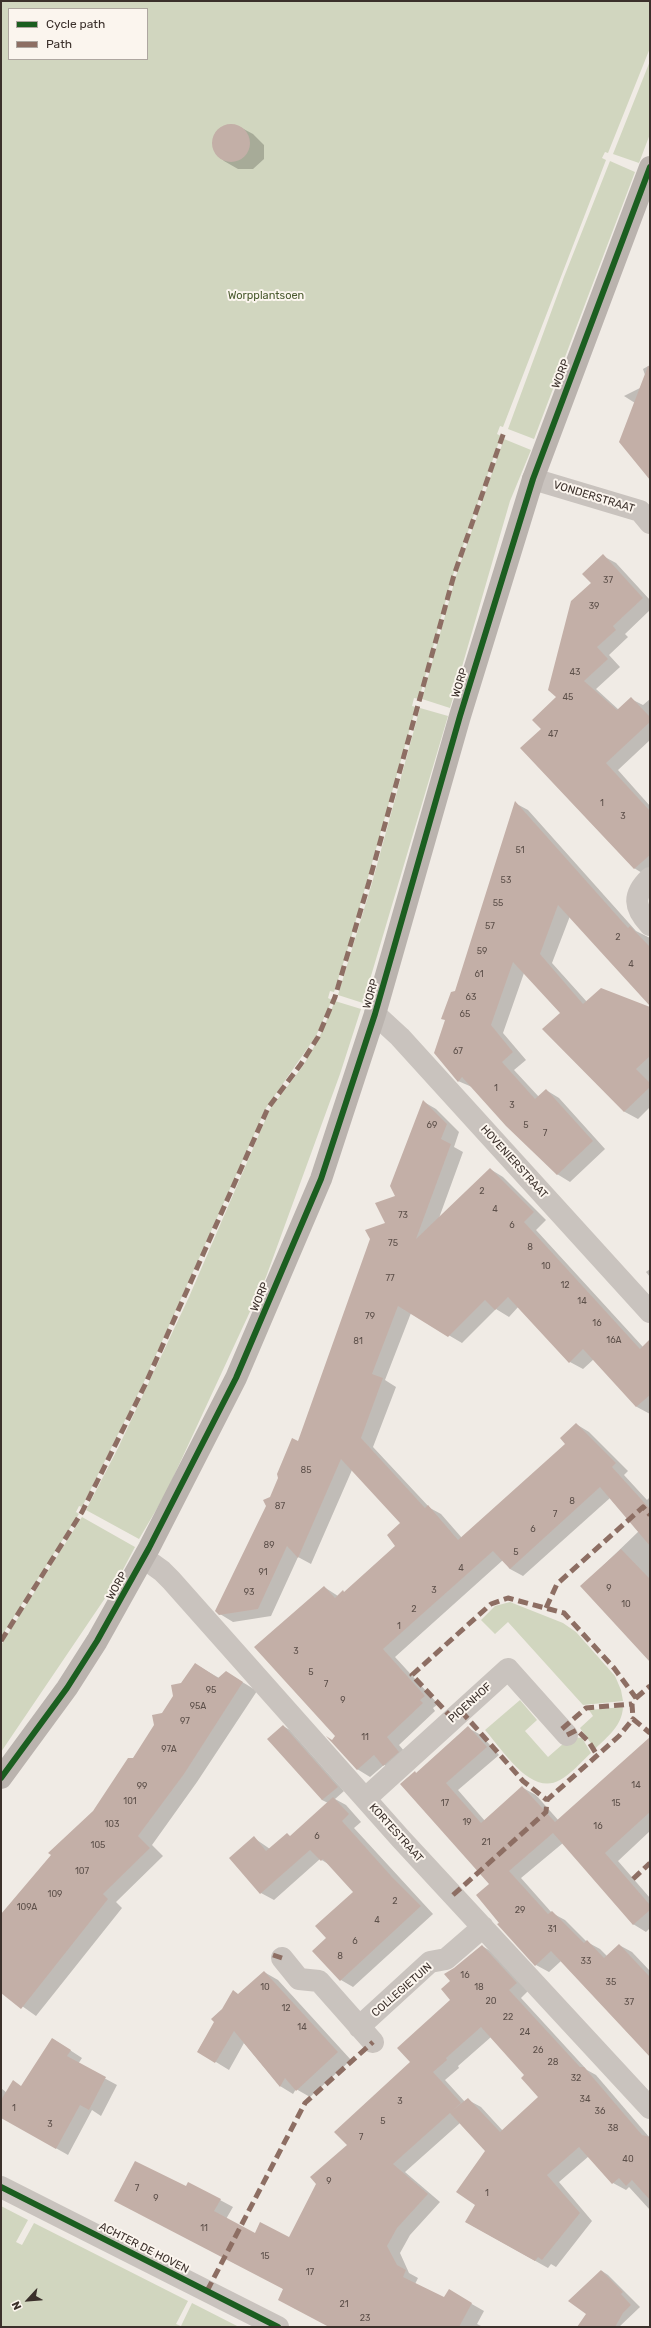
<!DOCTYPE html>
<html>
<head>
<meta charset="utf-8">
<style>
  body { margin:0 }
  #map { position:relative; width:651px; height:2328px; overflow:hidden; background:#f0ebe5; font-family:Rubik,sans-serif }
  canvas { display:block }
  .frame { position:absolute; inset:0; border:2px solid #3b302b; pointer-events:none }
  .legend { position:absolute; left:8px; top:8px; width:140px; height:52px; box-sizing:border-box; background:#fbf5ee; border:1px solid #aea6a0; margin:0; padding:5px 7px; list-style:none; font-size:12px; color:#3b302b }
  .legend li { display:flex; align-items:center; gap:8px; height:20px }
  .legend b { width:20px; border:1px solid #aea6a0 }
  .north { position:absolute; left:8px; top:2280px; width:40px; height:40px; -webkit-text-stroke:3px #fbf5ee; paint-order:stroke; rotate:244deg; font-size:11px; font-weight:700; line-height:16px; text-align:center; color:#3b302b }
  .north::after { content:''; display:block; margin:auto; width:14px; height:18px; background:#3b302b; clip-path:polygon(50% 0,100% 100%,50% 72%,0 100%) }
</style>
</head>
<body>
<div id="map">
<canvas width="651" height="2328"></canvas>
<div class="frame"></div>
<ul class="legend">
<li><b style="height:5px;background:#1b5e20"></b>Cycle path</li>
<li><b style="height:5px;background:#8d6e63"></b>Path</li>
</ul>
<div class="north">N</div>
</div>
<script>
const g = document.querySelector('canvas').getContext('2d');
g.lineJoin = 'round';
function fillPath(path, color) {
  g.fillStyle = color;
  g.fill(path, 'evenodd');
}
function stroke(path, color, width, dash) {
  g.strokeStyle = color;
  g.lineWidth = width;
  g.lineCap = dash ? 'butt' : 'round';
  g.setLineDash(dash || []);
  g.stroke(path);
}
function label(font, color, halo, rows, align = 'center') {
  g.font = font + ' Rubik,sans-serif';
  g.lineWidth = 4;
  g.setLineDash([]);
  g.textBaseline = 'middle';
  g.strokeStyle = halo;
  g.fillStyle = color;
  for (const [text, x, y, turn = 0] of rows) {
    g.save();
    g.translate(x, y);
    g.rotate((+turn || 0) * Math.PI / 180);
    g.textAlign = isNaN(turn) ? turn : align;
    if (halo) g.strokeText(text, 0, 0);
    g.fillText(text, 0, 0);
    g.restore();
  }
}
const green = new Path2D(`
  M 1,1 L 650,1 L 650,48 L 608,153 L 605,152 L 602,158 L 606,160 L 503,427 L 500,426 L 497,434 L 501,436 L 451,581 L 419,699 L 414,698 L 412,706 L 416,707 L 349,945 L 334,992 L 330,991 L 328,998 L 332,1000 L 316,1036 L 266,1108 L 143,1384 L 82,1507 L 79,1506 L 76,1512 L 79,1514 L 1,1637 ZM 9,9 L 147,9 L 147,59 L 9,59 Z
  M 650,61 L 650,134 L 639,163 L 613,154 Z
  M 610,161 L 635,172 L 534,439 L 508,429 L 564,277 Z
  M 504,439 L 531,450 L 510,501 L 450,708 L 422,699 L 456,576 Z
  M 420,708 L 448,716 L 363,1003 L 338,995 L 372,883 Z
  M 335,1001 L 361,1009 L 340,1074 L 266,1277 L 165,1495 L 139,1539 L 86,1510 L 118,1448 L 189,1297 L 270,1109 L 303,1066 L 319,1038 Z
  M 82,1517 L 135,1547 L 118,1579 L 1,1752 L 1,1645 Z
  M 510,1602 L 563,1623 L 576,1632 L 615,1676 L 621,1690 L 623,1701 L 583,1705 L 508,1622 L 495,1634 L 481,1620 L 495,1606 Z
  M 520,1700 L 537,1720 L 525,1731 L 548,1757 L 571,1737 L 582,1738 L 591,1753 C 581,1762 571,1774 560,1780 C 531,1797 502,1749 485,1730 Z
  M 623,1707 C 622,1726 608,1736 595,1749 L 580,1728 L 593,1716 L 589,1710 Z
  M 1,2206 L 28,2220 L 16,2242 L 22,2245 L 34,2223 L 188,2301 L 176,2324 L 181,2326 L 192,2303 L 239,2327 L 1,2327 Z`);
const shadow = new Path2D(`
  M 224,126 L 238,126 L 253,134 L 264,145 L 264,159 L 253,169 L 238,169 L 224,161 L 214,150 L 214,136 Z
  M 650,365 L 650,479 L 635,403 L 624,396 L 648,384 L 643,369 Z
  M 603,556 L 616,563 L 650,600 L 650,610 L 625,634 L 628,637 L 609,655 L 620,667 L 596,689 L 619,710 L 631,699 L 643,705 L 650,699 L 650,740 L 618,770 L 650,806 L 650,873 L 647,876 L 634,868 L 542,729 L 557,697 L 592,583 Z
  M 515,803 L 528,810 L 636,931 L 650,938 L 650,1004 L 570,916 L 552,963 L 587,1002 L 650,1008 L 650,1107 L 638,1119 L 625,1112 L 544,1029 L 561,1013 L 524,973 L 503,1033 L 526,1060 L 514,1070 L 539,1097 L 546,1090 L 559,1098 L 605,1149 L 570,1182 L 557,1174 L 472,1087 L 458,1081 L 456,992 Z
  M 424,1102 L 436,1109 L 459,1132 L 454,1147 L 463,1152 L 439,1218 L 490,1169 L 503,1177 L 546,1220 L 536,1230 L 643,1347 L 650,1343 L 650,1414 L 637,1407 L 594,1359 L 583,1369 L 570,1362 L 519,1306 L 509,1317 L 496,1309 L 462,1343 L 411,1313 L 385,1380 L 396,1387 L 373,1447 L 430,1508 L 441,1514 L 462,1538 L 567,1444 L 576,1424 L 589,1432 L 628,1471 L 624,1475 L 647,1500 L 650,1497 L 650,1661 L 582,1586 L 639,1531 L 610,1498 L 523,1576 L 510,1569 L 503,1560 L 395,1657 L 438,1704 L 433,1708 L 435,1711 L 399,1745 L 411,1759 L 397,1772 L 384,1765 L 370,1777 L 357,1769 L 333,1741 L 337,1736 L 324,1587 L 338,1596 L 345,1593 L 397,1546 L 401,1523 L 352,1470 L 311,1564 L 298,1557 L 271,1616 L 233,1622 L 220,1614 L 271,1498 L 299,1442 L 386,1223 L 397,1197 Z
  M 650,1269 L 650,1277 L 646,1272 Z
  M 195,1664 L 219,1678 L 226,1672 L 257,1691 L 197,1782 L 152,1845 L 163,1856 L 116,1902 L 122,1908 L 36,2016 L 1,1991 L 1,1937 L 133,1759 Z
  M 283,1726 L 290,1730 L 344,1791 L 335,1799 L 346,1805 L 361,1822 L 354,1828 L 433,1914 L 353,1987 L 341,1980 L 328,1938 L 354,1892 L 330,1865 L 320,1859 L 274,1900 L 261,1893 L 254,1838 L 270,1849 L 291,1837 L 328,1803 L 322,1800 Z
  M 468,1728 L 481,1735 L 499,1755 L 458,1790 L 485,1821 L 523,1788 L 536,1795 L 559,1821 L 650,1738 L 650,1831 L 618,1861 L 650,1898 L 650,1928 L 646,1932 L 633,1924 L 563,1843 L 521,1878 L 552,1913 L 565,1920 L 587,1942 L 600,1949 L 607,1956 L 619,1945 L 632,1952 L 650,1971 L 650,2056 L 561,1961 L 549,1972 L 536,1965 L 498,1924 L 500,1923 L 490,1884 L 415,1772 L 417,1774 Z
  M 482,1946 L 494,1953 L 529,1990 L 521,1998 L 587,2070 L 596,2075 L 650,2138 L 650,2210 L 629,2187 L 626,2190 L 613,2183 L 589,2156 L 559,2182 L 592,2221 L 556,2267 L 551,2264 L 548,2268 L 466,2222 L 476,2205 L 486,2151 L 460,2123 L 405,2172 L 440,2202 L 410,2235 L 400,2253 L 409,2273 L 418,2278 L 415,2284 L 444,2299 L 449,2291 L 484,2311 L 477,2324 L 483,2327 L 330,2327 L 284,2290 L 186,2187 L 220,2200 L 233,2207 L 226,2219 L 255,2234 L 289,2238 L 348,2145 L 411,2062 L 452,2000 L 451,1981 L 455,1969 ZM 491,2037 L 526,2075 L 539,2097 L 503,2131 L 481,2107 L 468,2100 L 465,2102 L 445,2080 L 459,2068 L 458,2066 Z
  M 264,1972 L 278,1980 L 351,2060 L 310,2097 L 296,2089 L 293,2094 L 280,2086 L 244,2043 L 229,2070 L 198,2051 L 222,2010 Z
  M 53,2039 L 82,2058 L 78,2064 L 117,2085 L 101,2116 L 92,2110 L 68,2155 L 1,2117 L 1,2088 L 7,2093 L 22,2086 Z
  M 602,2271 L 608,2275 L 640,2307 L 619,2327 L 595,2327 L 587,2314 Z`);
const building = new Path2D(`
  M212 143a19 19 0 1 1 38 0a19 19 0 1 1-38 0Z
  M 648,366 L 650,367 L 650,480 L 619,442 Z
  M 603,554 L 643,598 L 613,626 L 616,630 L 597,647 L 608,659 L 584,681 L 617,710 L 631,697 L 650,717 L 650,722 L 606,763 L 650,811 L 650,855 L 634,869 L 520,748 L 541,729 L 532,720 L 556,697 L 548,690 L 571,601 L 591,583 L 582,574 Z
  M 515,801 L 628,928 L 630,926 L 650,947 L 650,1006 L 558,905 L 540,954 L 583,1004 L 601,988 L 650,1007 L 650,1056 L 636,1069 L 650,1083 L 650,1087 L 624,1112 L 542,1029 L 560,1013 L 513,962 L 491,1025 L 513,1052 L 502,1062 L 535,1099 L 546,1089 L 593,1141 L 557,1175 L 506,1126 L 462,1077 L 458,1082 L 434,1053 L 445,1020 L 441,1019 L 451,992 L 455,991 Z
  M 423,1100 L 447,1124 L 441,1139 L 451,1144 L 416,1239 L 490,1168 L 534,1212 L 524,1222 L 640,1349 L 650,1339 L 650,1395 L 636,1407 L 583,1349 L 569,1363 L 508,1297 L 495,1310 L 485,1300 L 448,1337 L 398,1306 L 372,1374 L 383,1378 L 361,1438 L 425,1508 L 428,1505 L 458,1540 L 565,1444 L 560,1438 L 576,1423 L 616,1463 L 612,1467 L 650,1509 L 650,1546 L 600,1487 L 510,1569 L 493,1551 L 383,1649 L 425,1696 L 420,1700 L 423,1703 L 387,1737 L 399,1752 L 383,1766 L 374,1755 L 357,1770 L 326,1736 L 332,1740 L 335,1736 L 254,1647 L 324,1586 L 335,1598 L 343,1590 L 344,1592 L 395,1546 L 387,1535 L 400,1523 L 341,1459 L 298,1558 L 287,1546 L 258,1609 L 219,1615 L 215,1611 L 266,1506 L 263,1500 L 270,1497 L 278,1478 L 277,1474 L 292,1438 L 298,1441 L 370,1239 L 365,1230 L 385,1223 L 375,1203 L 395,1196 L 390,1186 Z
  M 621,1549 L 650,1579 L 650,1662 L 580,1586 Z
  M 195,1663 L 218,1678 L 226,1671 L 243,1682 L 184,1774 L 138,1836 L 150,1848 L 103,1894 L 108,1899 L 21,2009 L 1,1993 L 1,1914 L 51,1855 L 48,1853 L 93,1811 L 128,1758 L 133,1758 L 154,1725 L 152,1715 L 162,1713 L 173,1696 L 171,1685 L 181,1683 Z
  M 283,1725 L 338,1787 L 322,1800 L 267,1739 Z
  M 468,1726 L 487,1747 L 446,1783 L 481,1823 L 522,1786 L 555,1822 L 650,1737 L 650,1812 L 605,1853 L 650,1905 L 650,1910 L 633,1925 L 553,1833 L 509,1871 L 548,1914 L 552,1911 L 584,1943 L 587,1940 L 604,1958 L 619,1944 L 650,1977 L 650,2057 L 551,1951 L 535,1966 L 497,1924 L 499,1923 L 476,1895 L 489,1884 L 400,1784 L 415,1771 L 416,1773 Z
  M 333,1797 L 349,1814 L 342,1821 L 392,1877 L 421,1906 L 340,1981 L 312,1951 L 326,1938 L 315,1926 L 353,1892 L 323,1859 L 321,1861 L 310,1850 L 260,1894 L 229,1858 L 254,1836 L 266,1851 L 287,1833 L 290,1836 Z
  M 482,1945 L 517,1983 L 509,1990 L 580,2067 L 584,2067 L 642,2135 L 650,2137 L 650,2200 L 632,2180 L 626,2186 L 619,2178 L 612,2184 L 579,2147 L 547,2175 L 580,2213 L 542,2260 L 538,2257 L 535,2261 L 465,2222 L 475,2205 L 456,2192 L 485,2151 L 450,2113 L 393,2164 L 428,2194 L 397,2228 L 387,2246 L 397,2265 L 406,2270 L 403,2277 L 444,2297 L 449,2289 L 472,2303 L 459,2327 L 329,2327 L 278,2300 L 283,2289 L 114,2201 L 135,2161 L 186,2186 L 188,2182 L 221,2199 L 214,2211 L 255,2233 L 260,2222 L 289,2237 L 316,2184 L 310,2177 L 347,2145 L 334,2132 L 410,2062 L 397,2048 L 450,2000 L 441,1989 L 450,1981 L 444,1974 L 454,1968 ZM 481,2027 L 524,2075 L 521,2078 L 538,2097 L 500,2132 L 468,2098 L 453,2110 L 461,2103 L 433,2072 L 447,2060 L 446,2058 Z
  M 264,1971 L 338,2052 L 296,2091 L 285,2078 L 280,2087 L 234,2031 L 215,2063 L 197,2052 L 214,2022 L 211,2019 L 222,2009 L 233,1990 L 238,1994 Z
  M 52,2038 L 71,2050 L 67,2056 L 106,2077 L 89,2110 L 80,2105 L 56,2149 L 1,2118 L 1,2100 L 13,2080 L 21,2086 Z
  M 601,2270 L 623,2292 L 621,2294 L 631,2305 L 623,2313 L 615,2327 L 577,2327 L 586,2314 L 568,2301 Z`);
const street = new Path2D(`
  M 533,479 L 640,511 L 650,523
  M 650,878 C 632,895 634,908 650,925
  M 375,1014 L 400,1037 L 650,1312
  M 144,1558 L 162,1571 L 171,1580 L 401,1839 L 650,2108
  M 366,1798 L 508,1669 L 567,1735
  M 282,1958 L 299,1979 L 319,1981 L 373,2042
  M 359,2027 L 430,1962 L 446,1959 L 483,1927
  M 1,2187 L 278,2327`);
const secondary = new Path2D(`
  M 1,1778 L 67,1688 L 97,1641 L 149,1548 L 236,1378 L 321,1179 L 375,1014 L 460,716 L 533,479 L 650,167`);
const quiet = new Path2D(`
  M 546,1608 L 557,1584 L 643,1507 L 650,1515
  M 1,1641 L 82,1512 L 145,1385 L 268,1108 L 301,1064 L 318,1037 L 335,997 L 369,882 L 454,575 L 504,432
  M 636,1698 L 650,1686
  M 461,1711 L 523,1781 L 547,1800
  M 453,1719 L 412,1675 L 491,1604 L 508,1598 L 564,1613 L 614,1668 L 636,1698 L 632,1704 L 633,1719
  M 562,1729 L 586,1708 L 632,1704
  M 567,1735 L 577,1730 L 589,1742 L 597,1755
  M 633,1879 L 650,1863
  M 453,1895 L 546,1812 L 547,1800 L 619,1736 L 633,1719 L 650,1733
  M 273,1955 L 282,1958
  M 207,2291 L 305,2103 L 373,2042`);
const cycleway = new Path2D(`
  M 1,1778 L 67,1688 L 97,1641 L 149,1548 L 236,1378 L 321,1179 L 375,1014 L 460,716 L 533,479 L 650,167
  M 1,2187 L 278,2327`);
const numberNames = [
  ["37",608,580],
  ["39",594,606],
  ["43",575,672],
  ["45",568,697],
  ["47",553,734],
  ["1",602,803],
  ["3",623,816],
  ["51",520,850],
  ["53",506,880],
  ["55",498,903],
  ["57",490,926],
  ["2",618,937],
  ["59",482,951],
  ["4",631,964],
  ["61",479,974],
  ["63",471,997],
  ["65",465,1014],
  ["67",458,1051],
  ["1",496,1088],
  ["3",512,1105],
  ["69",432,1125],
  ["5",526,1125],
  ["7",545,1133],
  ["2",482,1191],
  ["4",495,1209],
  ["73",403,1215],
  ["6",512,1225],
  ["75",393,1243],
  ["8",530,1247],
  ["10",546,1266],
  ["77",390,1278],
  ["12",565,1285],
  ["14",582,1301],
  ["79",370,1316],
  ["16",597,1323],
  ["16A",614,1340],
  ["81",358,1341],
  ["85",306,1470],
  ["8",572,1501],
  ["87",280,1506],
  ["7",555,1514],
  ["6",533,1529],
  ["89",269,1545],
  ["5",516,1552],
  ["4",461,1568],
  ["91",263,1572],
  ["9",609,1588],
  ["3",434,1590],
  ["93",249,1592],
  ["10",626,1604],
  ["2",414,1609],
  ["1",399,1626],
  ["3",296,1651],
  ["5",311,1672],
  ["7",326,1684],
  ["95",211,1690],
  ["9",343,1700],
  ["95A",198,1706],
  ["97",185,1721],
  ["11",365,1737],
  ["97A",169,1749],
  ["14",636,1785],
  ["99",142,1786],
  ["101",130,1801],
  ["17",445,1803],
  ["15",616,1803],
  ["19",467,1822],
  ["103",112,1824],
  ["16",598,1826],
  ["6",317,1836],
  ["21",486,1842],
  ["105",98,1845],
  ["107",82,1871],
  ["109",55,1894],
  ["2",395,1901],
  ["109A",27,1907],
  ["29",520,1910],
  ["4",377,1920],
  ["31",552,1929],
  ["6",355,1941],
  ["8",340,1956],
  ["33",586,1961],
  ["16",465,1975],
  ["35",611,1982],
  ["10",265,1987],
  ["18",479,1987],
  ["20",491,2001],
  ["37",629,2002],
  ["12",286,2008],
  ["22",508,2017],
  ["14",302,2027],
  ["24",525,2032],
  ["26",538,2050],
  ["28",553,2062],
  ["32",576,2078],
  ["34",585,2099],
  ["3",400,2101],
  ["1",14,2108],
  ["36",600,2111],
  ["5",383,2121],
  ["3",50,2124],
  ["38",613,2128],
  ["7",361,2137],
  ["40",628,2159],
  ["9",329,2181],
  ["7",137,2188],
  ["1",487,2193],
  ["9",156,2198],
  ["11",204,2228],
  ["15",265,2256],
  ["17",310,2272],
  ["21",344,2304],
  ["23",365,2318]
];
const parkNames = [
  ["Worpplantsoen",266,296]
];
const streetNames = [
  ["WORP",561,374,-69],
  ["VONDERSTRAAT",594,497,17],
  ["WORP",460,683,-73],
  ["WORP",371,994,-74],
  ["HOVENIERSTRAAT",514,1162,48],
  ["WORP",260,1297,-67],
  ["WORP",117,1586,-61],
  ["PIOENHOF",470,1703,-42],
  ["KORTESTRAAT",396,1833,48],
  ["COLLEGIETUIN",402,1990,-41],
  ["ACHTER DE HOVEN",144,2248,27]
];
fillPath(green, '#d1d6bf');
fillPath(shadow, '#0003');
fillPath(building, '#c3afa7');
stroke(street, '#c9c3be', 22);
stroke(secondary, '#bab3ae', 22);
stroke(quiet, '#8d6e63', 5, [10, 5]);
stroke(cycleway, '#1b5e20', 6);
label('9px', '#5d504a', null, numberNames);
label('11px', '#4a5a2e', '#fbf5ee', parkNames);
label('11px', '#3b302b', '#fbf5ee', streetNames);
</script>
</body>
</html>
